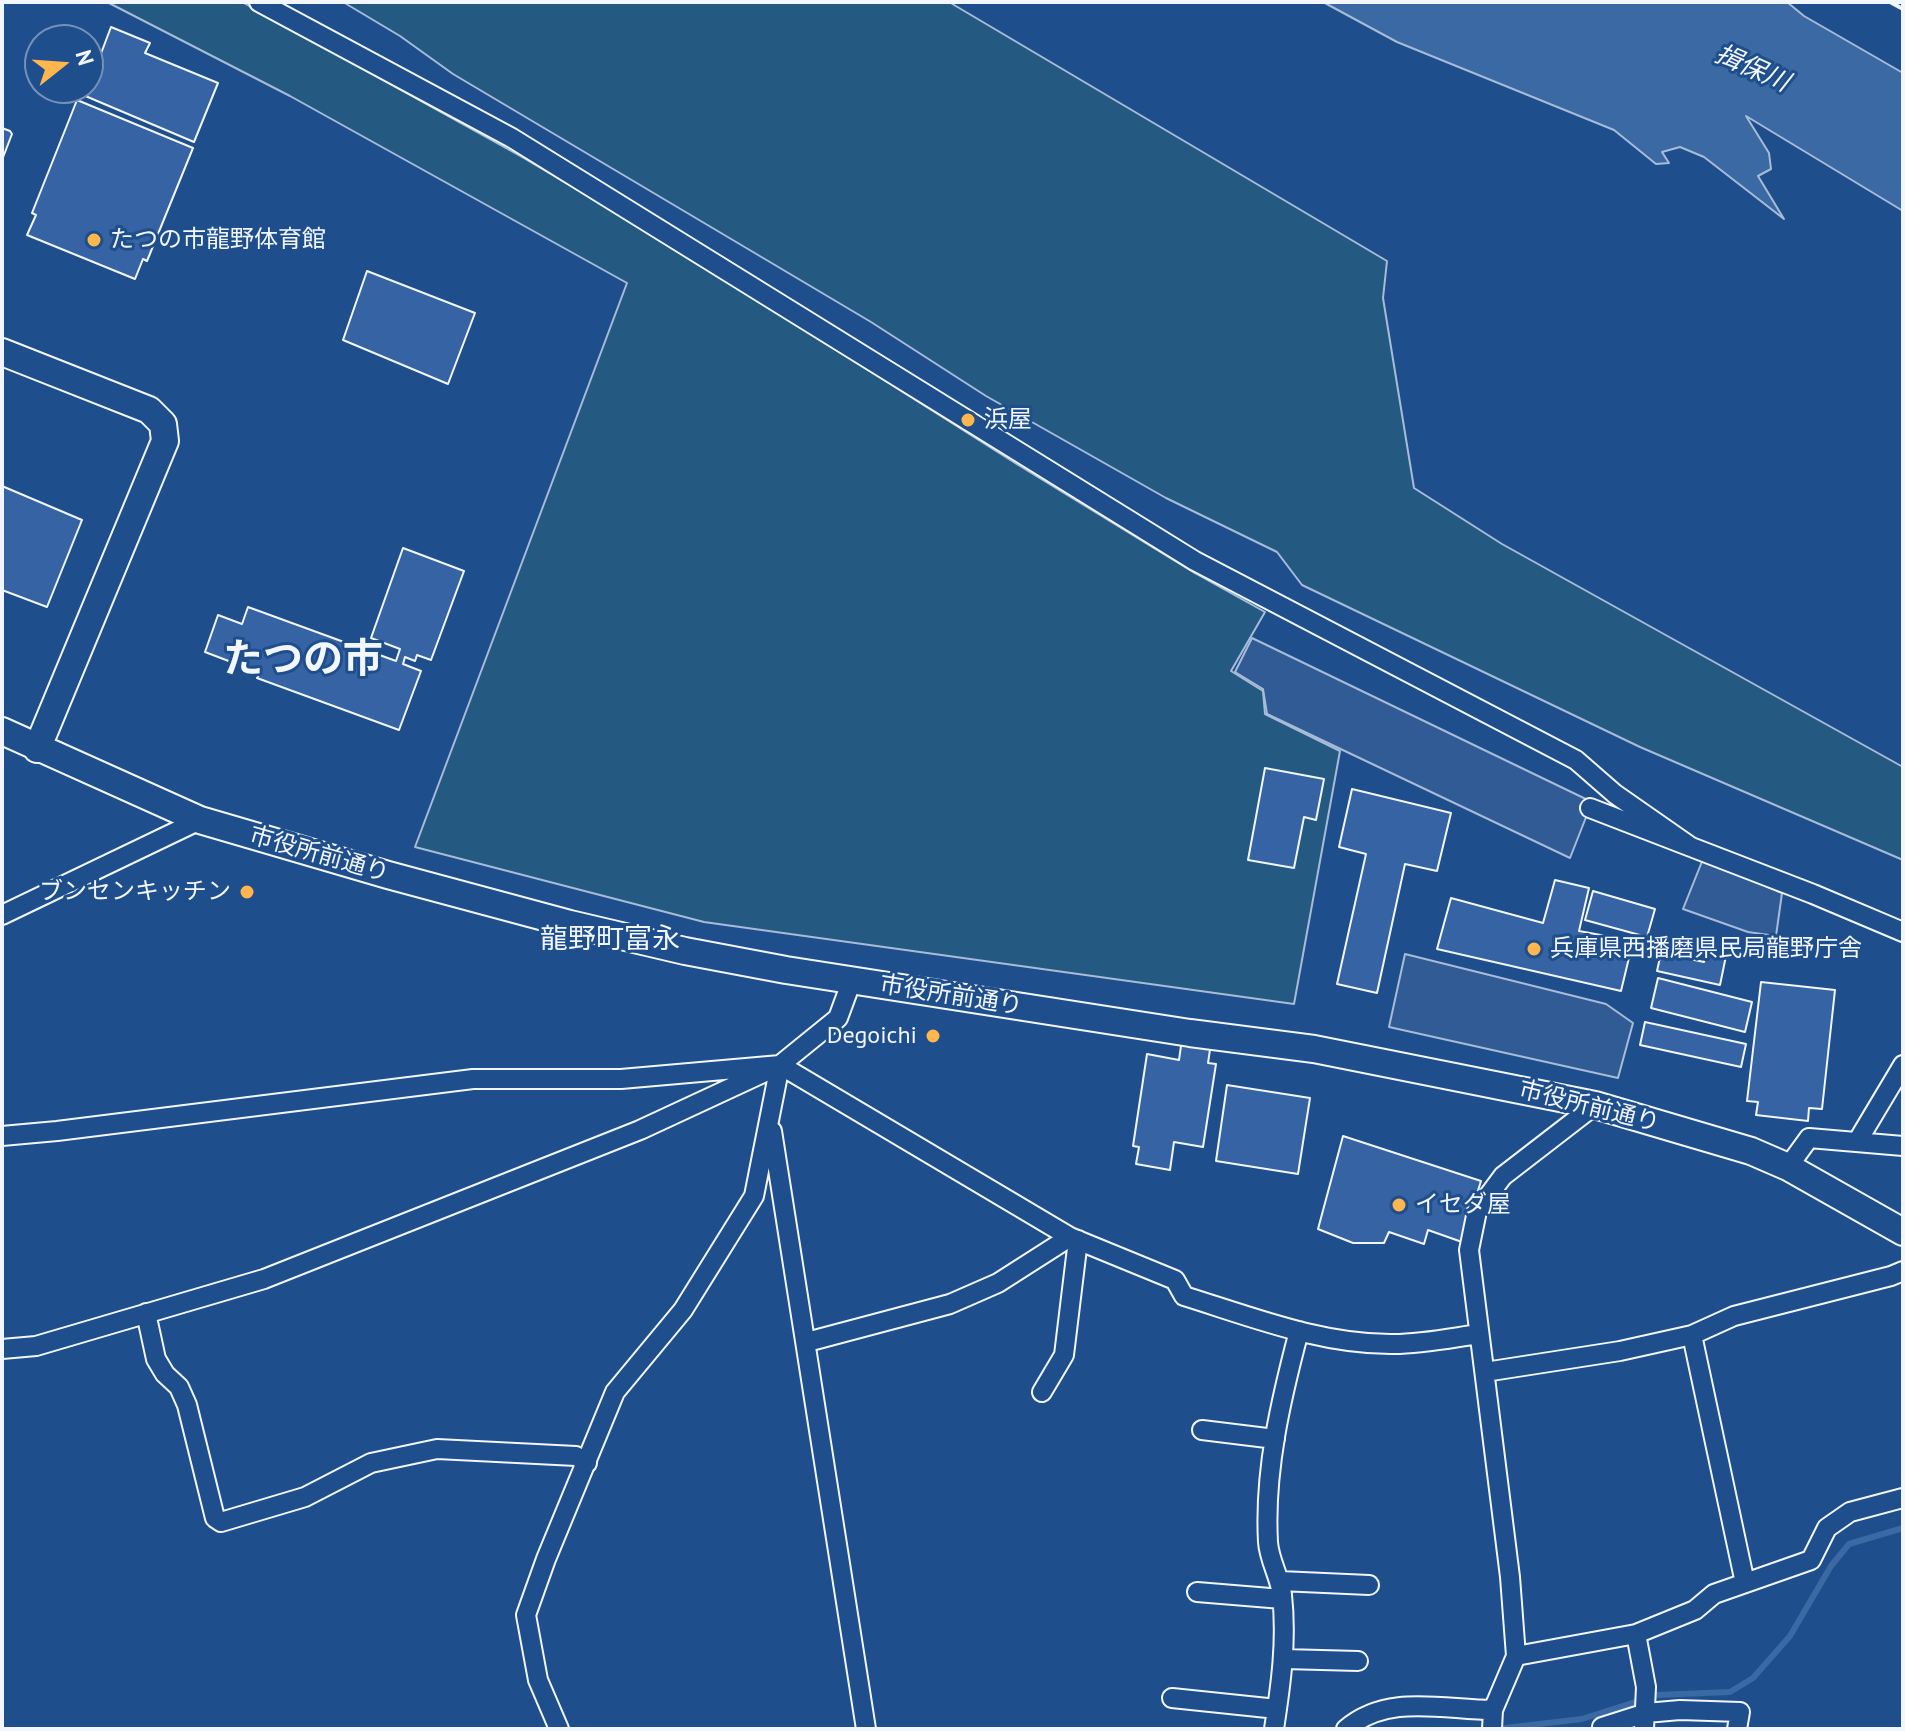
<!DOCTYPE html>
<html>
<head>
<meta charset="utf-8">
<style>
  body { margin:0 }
  #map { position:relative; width:1905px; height:1731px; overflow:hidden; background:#1f4e8c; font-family:"PT Sans",sans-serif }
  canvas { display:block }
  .frame { position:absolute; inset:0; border:4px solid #f2f6ff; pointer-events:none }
  .north { position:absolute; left:24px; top:24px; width:80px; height:80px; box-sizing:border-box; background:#1f4e8c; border:2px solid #7391ba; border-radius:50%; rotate:73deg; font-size:22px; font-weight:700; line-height:32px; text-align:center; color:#f2f6ff }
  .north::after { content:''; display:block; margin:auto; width:28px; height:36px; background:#ffb74d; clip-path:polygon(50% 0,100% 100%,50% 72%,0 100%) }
</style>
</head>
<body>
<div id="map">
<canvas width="1905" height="1731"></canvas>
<div class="frame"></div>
<div class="north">N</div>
</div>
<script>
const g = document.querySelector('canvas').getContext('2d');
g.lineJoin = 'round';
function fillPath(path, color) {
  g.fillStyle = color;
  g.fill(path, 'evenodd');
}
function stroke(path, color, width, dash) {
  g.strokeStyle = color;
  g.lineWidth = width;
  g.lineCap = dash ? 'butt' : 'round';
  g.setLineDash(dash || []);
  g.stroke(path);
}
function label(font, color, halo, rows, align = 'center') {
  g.font = font + ' "PT Sans","Noto Sans JP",sans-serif';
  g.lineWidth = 6;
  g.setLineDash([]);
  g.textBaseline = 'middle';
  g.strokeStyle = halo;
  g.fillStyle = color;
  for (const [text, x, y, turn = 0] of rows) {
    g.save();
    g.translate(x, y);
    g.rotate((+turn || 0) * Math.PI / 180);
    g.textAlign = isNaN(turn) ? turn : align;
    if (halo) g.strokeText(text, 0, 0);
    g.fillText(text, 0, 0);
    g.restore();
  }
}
const green = new Path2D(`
  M 107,2 L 242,2 L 522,157 L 666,242 L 1015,463 L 1193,572 L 1265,612 L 1231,671 L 1263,691 L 1265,714 L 1340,751 L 1294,1004 L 704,922 L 415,847 L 627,283 L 290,96 Z
  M 343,2 L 949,2 L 1387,261 L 1383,298 L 1414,488 L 1502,544 L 1903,767 L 1903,860 L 1640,747 L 1302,585 L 1277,552 L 1166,498 L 986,396 L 871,322 L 453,74 L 400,36 Z`);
const parking = new Path2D(`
  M 1252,638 L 1592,802 L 1570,858 L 1267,714 L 1263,689 L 1235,672 Z
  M 1703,859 L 1782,893 L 1776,936 L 1748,932 L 1683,909 Z
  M 1405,954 L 1606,1004 L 1633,1023 L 1618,1078 L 1389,1027 Z`);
const water = new Path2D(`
  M 1323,2 L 1787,2 L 1804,16 L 1903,73 L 1903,211 L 1746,116 L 1769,153 L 1771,169 L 1758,176 L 1784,219 L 1704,157 L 1680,147 L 1662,152 L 1669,163 L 1656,164 L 1614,130 L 1397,42 Z`);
const stream = new Path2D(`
  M 1505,1728 L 1582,1719 L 1657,1695 L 1730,1692 L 1753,1678 L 1790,1636 L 1831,1566 L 1849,1544 L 1903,1528`);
const building = new Path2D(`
  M 111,27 L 150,43 L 145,53 L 218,83 L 194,142 L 83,95 L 88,88 Z
  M 77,100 L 193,148 L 147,261 L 143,259 L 135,279 L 27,235 L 36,215 L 32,213 Z
  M 2,128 L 10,131 L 12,134 L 2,160 Z
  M 367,271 L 475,313 L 448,384 L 343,340 Z
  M 2,486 L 82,520 L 47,607 L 2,590 Z
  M 403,548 L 464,571 L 431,660 L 417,655 L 415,661 L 405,657 L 403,664 L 421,671 L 399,730 L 257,678 L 260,673 L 205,652 L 218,615 L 242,624 L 248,607 L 396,661 L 400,649 L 371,638 Z
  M 1265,768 L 1324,779 L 1316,820 L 1304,817 L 1294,868 L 1248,860 Z
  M 1352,789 L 1451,813 L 1437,871 L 1405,864 L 1377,993 L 1337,984 L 1366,854 L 1339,847 Z
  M 1555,880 L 1589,888 L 1579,931 L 1633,941 L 1621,991 L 1437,949 L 1451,898 L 1543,923 Z
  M 1593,891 L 1655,909 L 1647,937 L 1585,920 Z
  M 1707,947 L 1727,951 L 1720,985 L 1657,971 L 1661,953 L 1704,962 Z
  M 1658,978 L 1752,1002 L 1745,1032 L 1651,1008 Z
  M 1761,982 L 1835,990 L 1822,1109 L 1809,1108 L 1808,1121 L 1756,1115 L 1758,1102 L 1747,1101 Z
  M 1645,1022 L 1746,1044 L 1741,1067 L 1640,1045 Z
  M 1182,1039 L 1211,1043 L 1208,1063 L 1216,1064 L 1203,1147 L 1174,1142 L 1170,1170 L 1136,1164 L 1139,1147 L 1133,1146 L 1147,1054 L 1179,1060 Z
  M 1227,1085 L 1310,1098 L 1298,1174 L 1216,1161 Z
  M 1343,1136 L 1481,1181 L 1462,1242 L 1428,1230 L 1424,1244 L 1389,1232 L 1384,1243 L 1353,1243 L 1318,1229 Z`);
const street = new Path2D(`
  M 259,2 L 512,138 L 1195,561 L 1576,760 L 1615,794 L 1691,847
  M 1590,808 L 1813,894 L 1903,932
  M 2,915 L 200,820
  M 772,1131 L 866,1729
  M 2,1136 L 57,1131 L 473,1079 L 621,1079 L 780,1065 L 1070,1237 L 1175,1280 L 1184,1296 C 1252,1317 1322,1345 1394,1344 C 1422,1344 1451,1338 1479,1334
  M 1857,1142 L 1903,1065
  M 1788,1167 L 1809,1138 L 1903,1146
  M 146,1313 L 156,1359 L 165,1374 L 179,1387 L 187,1405 L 215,1518 L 221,1522 L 305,1497 L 371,1463 L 437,1449 L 576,1456 L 587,1463
  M 1692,1335 L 1745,1583
  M 807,1342 L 950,1304 L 998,1283 L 1070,1237
  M 2,1349 L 36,1346 L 264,1279 L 640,1130 L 780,1065 L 838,1018 L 852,980
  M 1485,1372 L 1620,1351 L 1692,1335 L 1734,1316 L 1891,1276 L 1903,1271
  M 1042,1392 L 1064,1355 L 1078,1240
  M 1202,1430 L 1275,1439
  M 1280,1581 L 1369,1585
  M 1197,1592 L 1282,1599
  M 1636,1634 L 1646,1687 L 1644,1729
  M 1516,1656 L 1636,1634 L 1695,1610 L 1714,1594 L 1811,1560 L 1827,1528 L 1850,1512 L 1903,1498
  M 1284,1659 L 1358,1661
  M 1172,1698 L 1277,1709
  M 1602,1727 L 1646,1713 L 1680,1710 L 1740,1712 L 1737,1729
  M 559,1729 L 538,1680 L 526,1615 L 546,1559 L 615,1392 L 683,1310 L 754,1196 L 780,1065
  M 1274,1729 C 1281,1684 1287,1640 1282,1595 C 1280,1577 1269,1560 1268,1542 C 1264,1471 1281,1399 1299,1331
  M 1346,1729 C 1388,1693 1444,1710 1493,1710
  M 1492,1729 L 1493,1710 L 1516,1656 L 1510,1577 L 1469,1250 L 1477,1211 L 1503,1176 L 1595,1105`);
const secondary = new Path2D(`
  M 2,352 L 149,410 L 163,424 L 165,441 L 37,749
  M 2,731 L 200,820 L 388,875 L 570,924 L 685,951 L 786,970 L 1190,1033 L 1314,1049 L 1595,1105 L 1751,1151 L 1788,1167 L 1903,1232`);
const wall = new Path2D(`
  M 1890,2 L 1903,9`);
const markers = [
  [94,240,8,"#ffb74d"],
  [968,420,8,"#ffb74d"],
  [247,892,8,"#ffb74d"],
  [1534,949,8,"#ffb74d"],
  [933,1036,8,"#ffb74d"],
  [1399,1205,8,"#ffb74d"]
];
const poiNames = [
  ["たつの市龍野体育館",110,240],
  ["浜屋",984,420],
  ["ブンセンキッチン",231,892,"right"],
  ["兵庫県西播磨県民局龍野庁舎",1550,949],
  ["Degoichi",917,1036,"right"],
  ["イセダ屋",1415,1205]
];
const streetNames = [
  ["市役所前通り",319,855,16],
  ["市役所前通り",951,996,9],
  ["市役所前通り",1589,1107,14]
];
const waterNames = [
  ["揖保川",1752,69,24]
];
const quarterNames = [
  ["龍野町富永",610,940]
];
const townNames = [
  ["たつの市",303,661]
];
fillPath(green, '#245a82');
stroke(green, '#a8bbd7', 2);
fillPath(parking, '#305b95');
stroke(parking, '#a8bbd7', 2);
fillPath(water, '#3b69a3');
stroke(water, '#a8bbd7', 2);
stroke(stream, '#3b69a3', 6);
fillPath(building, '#3563a3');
stroke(building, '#f2f6ff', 2);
stroke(street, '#f2f6ff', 22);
stroke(secondary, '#f2f6ff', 30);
stroke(street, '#1f4e8c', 18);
stroke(secondary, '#1f4e8c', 26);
stroke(wall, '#f2f6ff', 4);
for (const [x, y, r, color] of markers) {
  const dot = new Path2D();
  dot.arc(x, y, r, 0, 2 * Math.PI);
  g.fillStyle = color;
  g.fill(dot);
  stroke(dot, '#1f4e8c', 3);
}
label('24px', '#f2f6ff', '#1f4e8c', poiNames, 'left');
label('24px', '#f2f6ff', '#1f4e8c', streetNames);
label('italic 26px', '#f2f6ff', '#1f4e8c', waterNames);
label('28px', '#f2f6ff', '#1f4e8c', quarterNames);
label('bold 40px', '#f2f6ff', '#1f4e8c', townNames);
</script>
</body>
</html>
